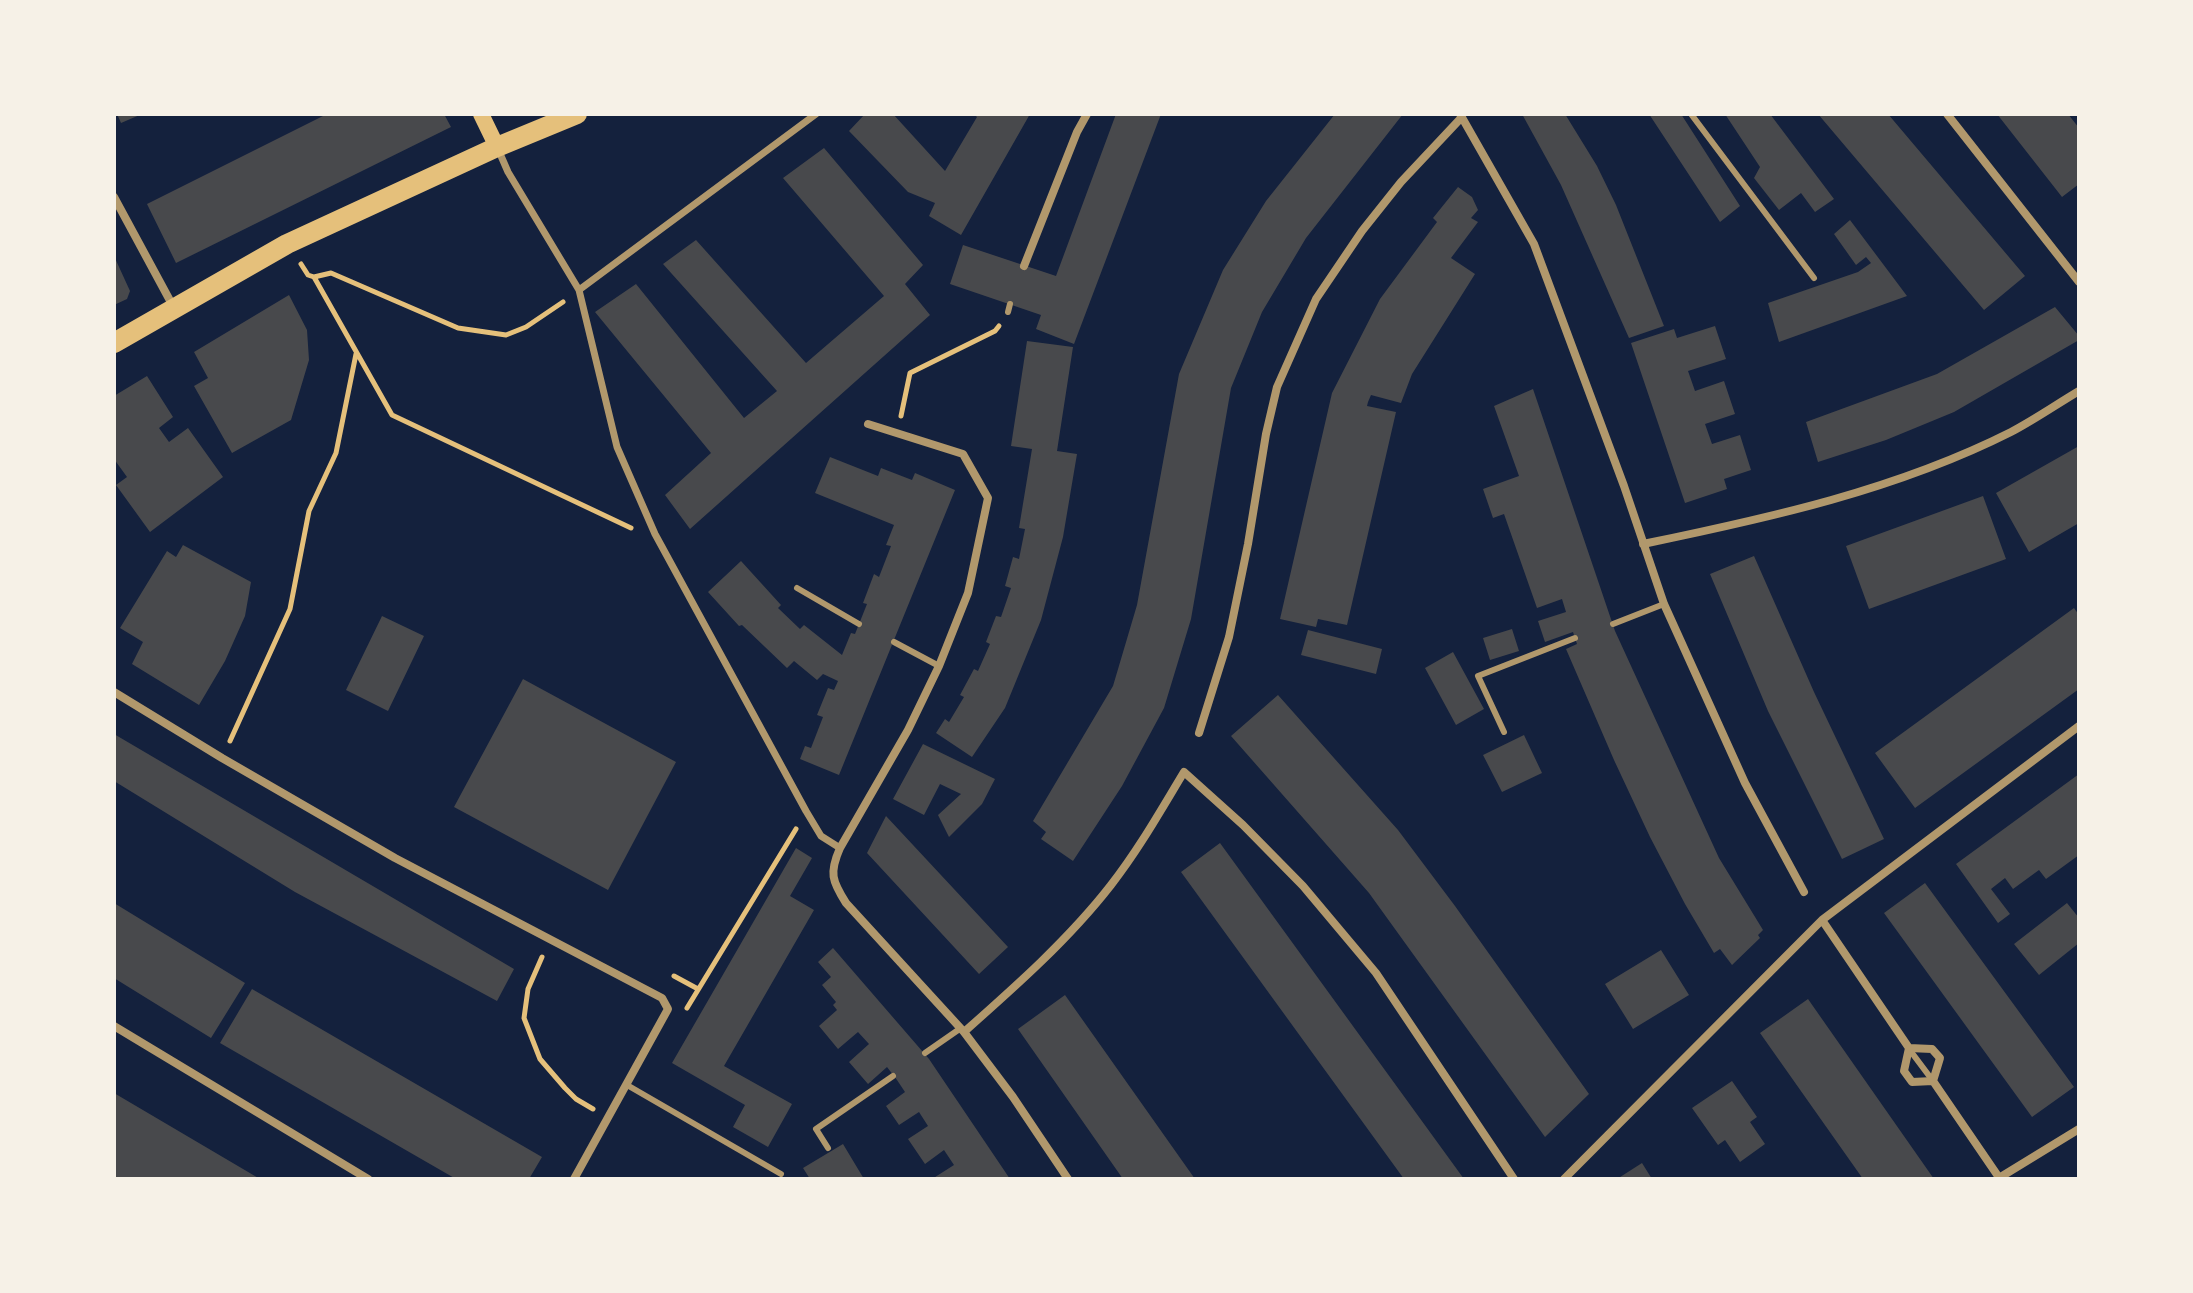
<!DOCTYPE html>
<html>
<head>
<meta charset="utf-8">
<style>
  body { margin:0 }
  #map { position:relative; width:2193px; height:1293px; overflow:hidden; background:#14213d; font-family:Commissioner,sans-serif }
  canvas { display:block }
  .frame { position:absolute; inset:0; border:116px solid #f6f1e7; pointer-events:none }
</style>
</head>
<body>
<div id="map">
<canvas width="2193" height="1293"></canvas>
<div class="frame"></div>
</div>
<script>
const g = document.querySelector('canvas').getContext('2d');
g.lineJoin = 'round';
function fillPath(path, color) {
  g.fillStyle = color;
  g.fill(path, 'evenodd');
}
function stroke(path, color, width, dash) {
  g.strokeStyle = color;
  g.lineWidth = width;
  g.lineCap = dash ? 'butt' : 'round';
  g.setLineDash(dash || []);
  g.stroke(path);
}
const building = new Path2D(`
  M 117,114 L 142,114 L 121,123 Z
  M 327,114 L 444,114 L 451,127 L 176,263 L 147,204 Z
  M 865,114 L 893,114 L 945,171 L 977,117 L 974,114 L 1030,114 L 961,235 L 929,216 L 935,203 L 908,192 L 849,131 Z
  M 1116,114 L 1161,114 L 1074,344 L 1036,329 L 1041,315 L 950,284 L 963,245 L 1056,276 Z
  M 1335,114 L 1403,114 L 1306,238 L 1262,312 L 1231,388 L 1191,619 L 1164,708 L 1122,786 L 1073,861 L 1041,839 L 1046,832 L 1033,821 L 1113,686 L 1137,605 L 1179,374 L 1223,270 L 1266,201 Z
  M 1522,114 L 1565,114 L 1597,166 L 1616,205 L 1664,326 L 1629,338 L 1561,185 Z
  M 1649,114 L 1681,114 L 1740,206 L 1720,222 Z
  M 1725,114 L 1770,114 L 1834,199 L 1815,212 L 1801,193 L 1779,210 L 1754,178 L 1760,167 Z
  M 1818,114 L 1888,114 L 2025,276 L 1984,310 Z
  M 1997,114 L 2068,114 L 2079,128 L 2079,184 L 2062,197 Z
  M 824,148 L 923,265 L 905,284 L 930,315 L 690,529 L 665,495 L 711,453 L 595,312 L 636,284 L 744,418 L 777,391 L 663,264 L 696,240 L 806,363 L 884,296 L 783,178 Z
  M 1458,187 L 1472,197 L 1478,210 L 1471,218 L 1478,222 L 1451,258 L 1475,274 L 1412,374 L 1401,403 L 1371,395 L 1368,402 L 1367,406 L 1396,412 L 1347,625 L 1318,619 L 1316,627 L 1280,619 L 1332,393 L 1380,299 L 1437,222 L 1433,218 Z
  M 1850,220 L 1907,296 L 1779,342 L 1768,303 L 1858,272 L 1871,263 L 1866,257 L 1856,265 L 1834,234 Z
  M 114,256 L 130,291 L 127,299 L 114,305 Z
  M 289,295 L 307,330 L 309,360 L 291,420 L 232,453 L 194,386 L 208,378 L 194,352 Z
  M 2055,307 L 2079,336 L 2079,340 L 1954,412 L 1886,440 L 1818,462 L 1806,422 L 1937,374 Z
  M 1715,326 L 1726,359 L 1688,371 L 1695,391 L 1724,381 L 1735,414 L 1705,424 L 1712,444 L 1740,435 L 1751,470 L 1724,479 L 1727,489 L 1685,503 L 1631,343 L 1674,329 L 1677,338 Z
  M 1027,341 L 1073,347 L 1057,451 L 1077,454 L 1063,537 L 1041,620 L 1005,708 L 972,757 L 936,733 L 945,719 L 949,722 L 964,697 L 960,695 L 974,669 L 978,671 L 990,644 L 986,642 L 996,616 L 1001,617 L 1011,588 L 1005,586 L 1013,557 L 1019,559 L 1025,529 L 1019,528 L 1032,449 L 1011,446 Z
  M 147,376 L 173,417 L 159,428 L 169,442 L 188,428 L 223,477 L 150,532 L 116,485 L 127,477 L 114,459 L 114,396 Z
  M 1533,389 L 1615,631 L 1719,858 L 1763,930 L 1758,935 L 1760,938 L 1732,965 L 1720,949 L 1714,953 L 1685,904 L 1650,837 L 1614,760 L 1566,649 L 1577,644 L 1573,632 L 1545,642 L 1538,621 L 1566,612 L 1562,599 L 1537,608 L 1504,514 L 1493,518 L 1483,489 L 1519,476 L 1494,406 Z
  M 2079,446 L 2079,523 L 2029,552 L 1996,493 Z
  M 830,457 L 878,476 L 881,468 L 912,480 L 915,473 L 955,490 L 839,775 L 800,759 L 805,746 L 811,748 L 823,717 L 817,715 L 828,688 L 834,690 L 838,681 L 823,674 L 817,680 L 794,661 L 787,668 L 742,625 L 739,626 L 708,592 L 741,561 L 781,605 L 778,608 L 800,629 L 804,625 L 842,655 L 851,633 L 855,634 L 867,604 L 863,603 L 874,574 L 879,577 L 891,546 L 886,545 L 894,525 L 815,493 Z
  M 1983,496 L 2006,559 L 1869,609 L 1846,546 Z
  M 183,545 L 251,582 L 245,616 L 225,661 L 199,705 L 132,664 L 143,642 L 120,628 L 167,551 L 176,557 Z
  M 1754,556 L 1814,692 L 1884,839 L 1842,859 L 1768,711 L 1710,574 Z
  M 2074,608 L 2079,615 L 2079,689 L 1915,808 L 1875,753 Z
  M 382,616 L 424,636 L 388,711 L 346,690 Z
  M 1512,629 L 1519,651 L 1490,660 L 1483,638 Z
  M 1308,630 L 1382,649 L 1376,674 L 1301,655 Z
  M 1453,652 L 1484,709 L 1456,725 L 1425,668 Z
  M 523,679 L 676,762 L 608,890 L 454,807 Z
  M 1278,695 L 1398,830 L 1455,906 L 1589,1094 L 1545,1137 L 1369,893 L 1231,736 Z
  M 114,734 L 514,969 L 497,1001 L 295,892 L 114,781 Z
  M 1524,735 L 1542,773 L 1502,792 L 1483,755 Z
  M 923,744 L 995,779 L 982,804 L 949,837 L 938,815 L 961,794 L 940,784 L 924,815 L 893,799 Z
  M 2079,774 L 2079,855 L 2046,879 L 2039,870 L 2013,889 L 2005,878 L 1991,889 L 2010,914 L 1998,923 L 1956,864 Z
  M 886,816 L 1008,947 L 979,974 L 867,853 Z
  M 1220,843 L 1464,1179 L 1404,1179 L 1181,872 Z
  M 796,848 L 812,858 L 790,896 L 814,910 L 724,1066 L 792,1104 L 768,1147 L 733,1127 L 745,1105 L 672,1063 Z
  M 1925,883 L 2074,1087 L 2032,1117 L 1884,913 Z
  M 114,903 L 245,983 L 211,1038 L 114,978 Z
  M 2067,903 L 2079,918 L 2079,943 L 2039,975 L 2014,944 Z
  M 833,948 L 929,1059 L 1010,1179 L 932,1179 L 954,1165 L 944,1150 L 925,1164 L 908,1139 L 928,1126 L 919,1112 L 899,1125 L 886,1106 L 905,1092 L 897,1080 L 887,1067 L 868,1084 L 849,1062 L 869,1044 L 858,1032 L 838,1049 L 819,1026 L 837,1010 L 833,1005 L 836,1002 L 822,985 L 831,977 L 818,962 Z
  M 1661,950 L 1689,995 L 1633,1029 L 1605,984 Z
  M 252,989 L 542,1157 L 529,1179 L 456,1179 L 220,1043 Z
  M 1065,995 L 1195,1179 L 1123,1179 L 1018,1029 Z
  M 1808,999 L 1934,1179 L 1863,1179 L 1760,1033 Z
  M 1732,1081 L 1757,1117 L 1750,1122 L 1765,1144 L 1740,1162 L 1725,1140 L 1718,1145 L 1692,1108 Z
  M 114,1093 L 260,1179 L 114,1179 Z
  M 843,1144 L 864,1179 L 810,1179 L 803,1168 Z
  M 1642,1163 L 1652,1179 L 1617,1179 Z`);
const path = new Path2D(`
  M 301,264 L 308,275 L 314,277 L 392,415 L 631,528
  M 314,277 L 331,273 L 458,328 L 506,335 L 526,327 L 563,302
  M 901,416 L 910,373 L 995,331 L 999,326
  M 230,741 L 290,609 L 309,511 L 336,453 L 356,354
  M 542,957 L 528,989 L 524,1018 L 540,1059 L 565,1088 L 576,1099 L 593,1109
  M 674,976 L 698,989
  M 687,1008 L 796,829`);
const service = new Path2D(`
  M 1691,114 L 1814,278
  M 1008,312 L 1010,304
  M 797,588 L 859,624
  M 1613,624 L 1664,604
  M 894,642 L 939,666
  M 1504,732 L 1478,676 L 1575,638
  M 1909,1049 L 1933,1081
  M 925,1053 L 961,1028
  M 627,1085 L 781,1174
  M 828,1148 L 816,1129 L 893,1076`);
const pedestrian = new Path2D(`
  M 498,149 L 508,172 L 579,290 L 617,447 L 655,534 L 806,811 L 821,836 L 840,848
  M 579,290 L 816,114`);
const minor = new Path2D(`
  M 1460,114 L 1534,244 L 1624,486 L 1664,604 L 1745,783 L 1804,892
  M 1947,114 L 2079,282
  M 114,197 L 174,308
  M 1024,266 L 1077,132 L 1087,114
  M 868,424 L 963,454 L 988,498 L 968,593 L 939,666 L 908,730 L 840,848 C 829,873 832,881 846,903 L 964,1032 L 1013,1097 L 1068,1179
  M 1643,544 C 1769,518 1896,490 2011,432 C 2034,420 2057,404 2079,391
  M 114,692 L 222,758 L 395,858 L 662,998 L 668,1009 L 574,1179
  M 1199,733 L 1229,637 L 1248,544 L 1266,434 L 1277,387 L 1316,299 L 1362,231 L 1401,182 L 1462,117
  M 1822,920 L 1909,1048 L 1904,1071 L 1912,1082 L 1933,1081
  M 114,1026 L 368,1179
  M 964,1032 C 1016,986 1069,939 1111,885 C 1139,849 1161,810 1184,772 L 1243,825 L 1303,886 L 1376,973 L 1514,1179
  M 1909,1048 L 1932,1049 L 1940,1058 L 1933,1081
  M 1933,1081 L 2000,1179
  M 1999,1178 L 2079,1129
  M 1564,1179 L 1822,920 L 2079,726`);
const secondary = new Path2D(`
  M 481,114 L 497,147`);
const primary = new Path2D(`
  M 114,343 L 287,244 L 497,147 L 577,114`);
fillPath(building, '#48494c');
stroke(path, '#e5c07b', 5);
stroke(service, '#b1986c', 6);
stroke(pedestrian, '#b1986c', 7);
stroke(minor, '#b1986c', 8);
stroke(secondary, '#e5c07b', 16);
stroke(primary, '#e5c07b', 20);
</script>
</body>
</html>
